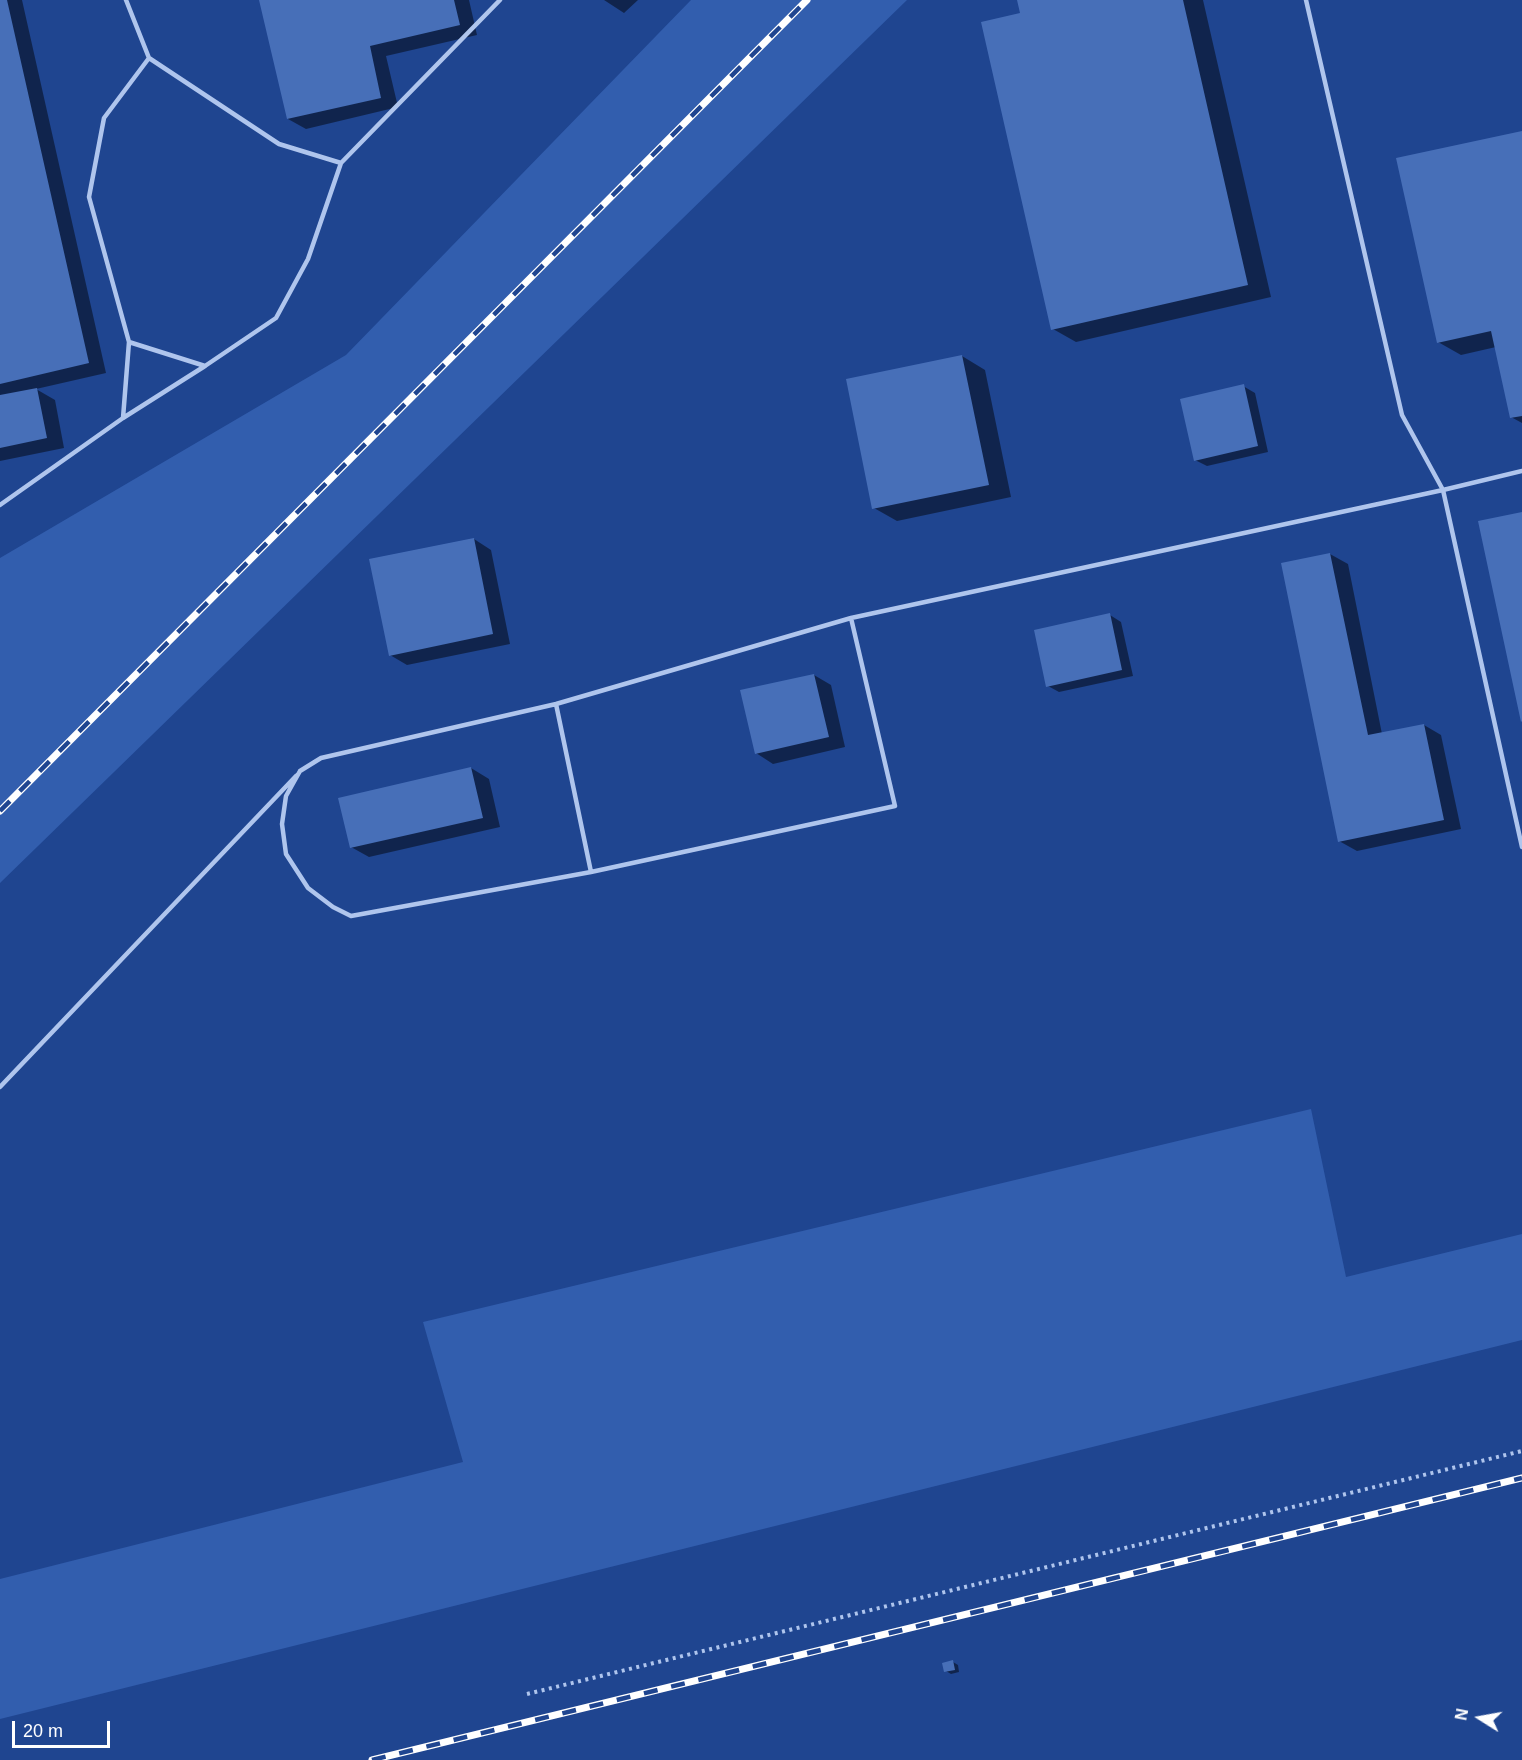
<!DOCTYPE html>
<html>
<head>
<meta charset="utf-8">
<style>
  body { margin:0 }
  #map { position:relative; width:1522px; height:1760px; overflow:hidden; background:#1f4590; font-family:Helvetica,sans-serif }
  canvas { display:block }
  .north { position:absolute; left:1450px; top:1688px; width:60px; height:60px; -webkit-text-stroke:4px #1f4590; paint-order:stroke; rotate:281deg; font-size:16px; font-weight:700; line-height:24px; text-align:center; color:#fff }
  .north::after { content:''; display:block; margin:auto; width:21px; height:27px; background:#fff; clip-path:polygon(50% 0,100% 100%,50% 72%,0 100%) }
  .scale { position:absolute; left:12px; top:1721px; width:98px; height:27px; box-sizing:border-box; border:3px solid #fff; border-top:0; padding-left:8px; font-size:18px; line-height:21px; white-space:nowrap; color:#fff; -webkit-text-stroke:4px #1f4590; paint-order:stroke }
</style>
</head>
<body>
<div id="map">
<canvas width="1522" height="1760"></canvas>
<div class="north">N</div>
<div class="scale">20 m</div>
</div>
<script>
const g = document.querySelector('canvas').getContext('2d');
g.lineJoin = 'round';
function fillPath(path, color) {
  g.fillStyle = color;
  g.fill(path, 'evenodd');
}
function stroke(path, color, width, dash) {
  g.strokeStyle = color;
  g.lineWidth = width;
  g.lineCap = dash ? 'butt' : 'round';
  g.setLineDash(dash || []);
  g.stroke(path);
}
const green = new Path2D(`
  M 691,0 L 907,0 L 0,883 L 0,558 L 346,355 Z
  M 1311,1109 L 1346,1277 L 1522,1234 L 1522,1340 L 0,1719 L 0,1579 L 463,1462 L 423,1322 Z`);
const shadow = new Path2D(`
  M 0,0 L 22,0 L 106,373 L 36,389 L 55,400 L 64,448 L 0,461 Z
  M 261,0 L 469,0 L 477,35 L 386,56 L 398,107 L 306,129 L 288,119 Z
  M 604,0 L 638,0 L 624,13 Z
  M 1019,0 L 1203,0 L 1271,297 L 1076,342 L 1053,329 L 1022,14 Z
  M 1522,132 L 1522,423 L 1511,417 L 1496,347 L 1461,355 L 1438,342 Z
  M 962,356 L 985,370 L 1011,497 L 897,521 L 874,508 Z
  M 1243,386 L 1255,393 L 1268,452 L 1207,466 L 1195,460 Z
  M 474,539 L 491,550 L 510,644 L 407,665 L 390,655 Z
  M 1330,554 L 1348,564 L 1382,734 L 1424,725 L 1441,735 L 1461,829 L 1357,851 L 1339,841 Z
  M 1110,615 L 1121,622 L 1133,676 L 1059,692 L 1048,686 Z
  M 814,675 L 831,685 L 845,747 L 773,764 L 756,753 Z
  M 471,768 L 489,779 L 500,827 L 369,857 L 351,847 Z
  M 953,1662 L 958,1665 L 959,1672 L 951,1674 L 946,1671 Z`);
const building = new Path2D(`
  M 0,0 L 7,0 L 89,363 L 0,384 Z
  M 259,0 L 454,0 L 460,25 L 370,46 L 381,98 L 287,119 Z
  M 1017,0 L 1183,0 L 1248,285 L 1051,330 L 981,22 L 1020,13 Z
  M 1522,131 L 1522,416 L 1510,418 L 1491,331 L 1437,343 L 1396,158 Z
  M 962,355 L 989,485 L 872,509 L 846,379 Z
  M 1244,384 L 1258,446 L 1194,461 L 1180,399 Z
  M 37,388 L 47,438 L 0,448 L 0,395 Z
  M 1522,512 L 1522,721 L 1521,722 L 1478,521 Z
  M 474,538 L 493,634 L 389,656 L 369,559 Z
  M 1330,553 L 1368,735 L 1424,724 L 1444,820 L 1338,842 L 1281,563 Z
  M 1110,613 L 1122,670 L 1046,687 L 1034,630 Z
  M 814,674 L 829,737 L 755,754 L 740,690 Z
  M 471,767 L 483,818 L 350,848 L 338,798 Z
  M 953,1660 L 955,1670 L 944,1672 L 942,1663 Z`);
const path = new Path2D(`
  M 527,1694 L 1522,1451`);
const service = new Path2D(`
  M 1306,0 L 1402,415 L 1443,490 L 1522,471
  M 149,58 L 279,144 L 341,163
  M 129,342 L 205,366
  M 123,418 L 205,366 L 276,318 L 308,259 L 341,163 L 500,0
  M 0,505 L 123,418 L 129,342 L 89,197 L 104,118 L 149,58 L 126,0
  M 851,618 L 895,806 L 591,872 L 351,916 L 333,907 L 308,888 L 286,854 L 282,824 L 286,796 L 300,771 L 321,758 L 556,704 L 851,618 L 1443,490 L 1522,847
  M 556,704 L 591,872
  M 0,1087 L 296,776`);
const rail = new Path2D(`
  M 0,811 L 807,0
  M 372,1760 L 1522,1478`);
fillPath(green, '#325eae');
fillPath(shadow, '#0007');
fillPath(building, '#476fb8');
stroke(path, '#afc5ed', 4, [3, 4.5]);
stroke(service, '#afc5ed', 4.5);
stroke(rail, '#fff', 7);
stroke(rail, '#1f4590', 4.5, [14]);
</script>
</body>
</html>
